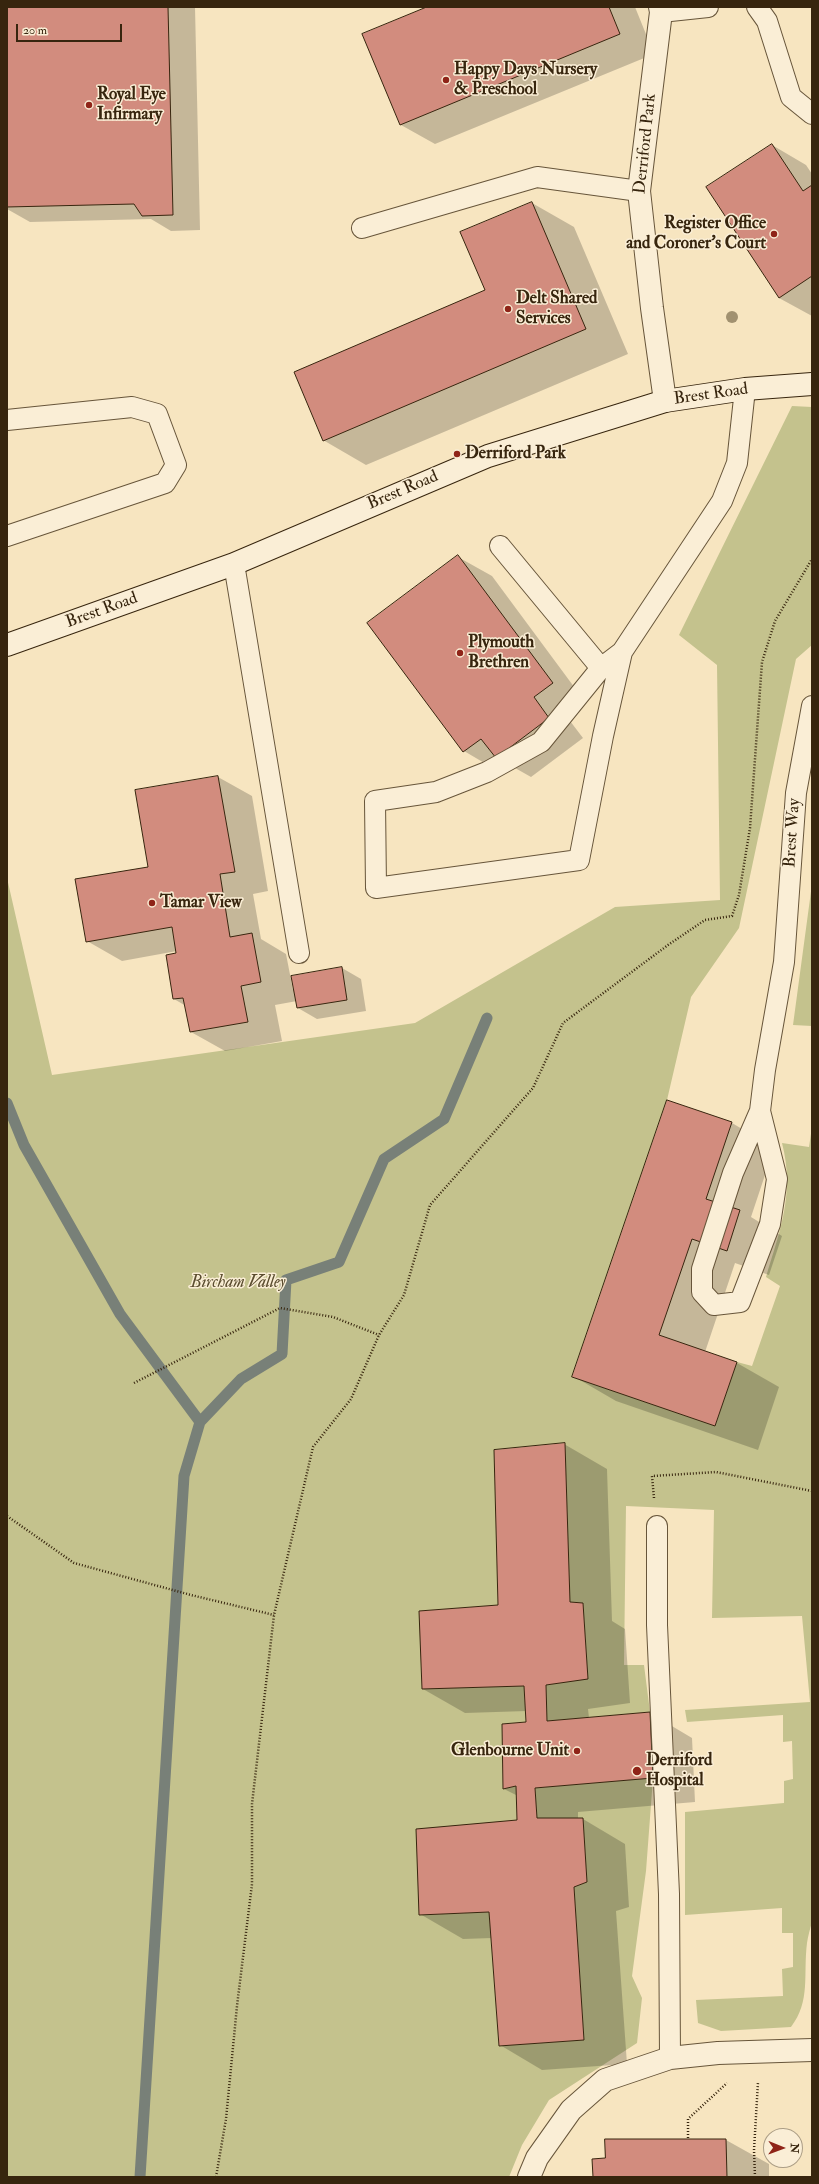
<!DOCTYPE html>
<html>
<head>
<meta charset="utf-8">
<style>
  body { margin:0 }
  #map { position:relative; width:819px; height:2184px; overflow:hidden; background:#f7e5c0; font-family:"IM FELL Double Pica",serif }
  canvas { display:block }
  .frame { position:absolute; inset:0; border:8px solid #37250e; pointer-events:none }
  .north { position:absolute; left:763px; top:2128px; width:40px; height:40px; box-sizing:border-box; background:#faeed6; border:1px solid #ac9e86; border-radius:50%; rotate:91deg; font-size:11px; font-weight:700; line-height:16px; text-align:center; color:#37250e }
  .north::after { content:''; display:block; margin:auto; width:14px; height:18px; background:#8f2418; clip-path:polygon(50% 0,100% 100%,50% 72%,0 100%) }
  .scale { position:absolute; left:16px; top:24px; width:106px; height:18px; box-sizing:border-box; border:2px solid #37250e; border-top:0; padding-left:5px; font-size:12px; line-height:14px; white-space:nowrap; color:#37250e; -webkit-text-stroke:3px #faeed6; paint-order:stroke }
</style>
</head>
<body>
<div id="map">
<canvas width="819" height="2184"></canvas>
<div class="frame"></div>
<div class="north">N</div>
<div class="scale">20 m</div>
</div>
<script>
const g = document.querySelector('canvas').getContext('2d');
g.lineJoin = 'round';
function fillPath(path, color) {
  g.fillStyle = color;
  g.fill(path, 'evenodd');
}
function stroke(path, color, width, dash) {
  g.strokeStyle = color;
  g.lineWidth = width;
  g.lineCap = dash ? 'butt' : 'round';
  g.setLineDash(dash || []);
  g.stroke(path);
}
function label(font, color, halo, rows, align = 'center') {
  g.font = font + ' "IM FELL Double Pica",serif';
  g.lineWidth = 3;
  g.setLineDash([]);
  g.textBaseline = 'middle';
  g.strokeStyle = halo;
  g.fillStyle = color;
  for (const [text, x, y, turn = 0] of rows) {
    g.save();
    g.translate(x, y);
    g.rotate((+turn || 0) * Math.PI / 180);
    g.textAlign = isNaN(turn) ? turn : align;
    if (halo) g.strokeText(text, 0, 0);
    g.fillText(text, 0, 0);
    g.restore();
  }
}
const green = new Path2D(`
  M 792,406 L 812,407 L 812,645 L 796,659 L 739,928 L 691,997 L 667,1100 L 572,1377 L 715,1426 L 737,1362 L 752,1366 L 780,1286 L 766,1277 C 780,1230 795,1193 782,1143 L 809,1147 L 812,1127 L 812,1922 C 810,1929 808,1936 807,1943 C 803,1974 811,2001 791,2027 L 721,2031 L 698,2023 L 696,2000 L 783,1996 L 782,1969 L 793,1967 L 793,1933 L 782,1933 L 782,1908 L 685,1915 L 685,1812 L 784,1803 L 784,1781 L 793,1779 L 792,1741 L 783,1742 L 783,1715 L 687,1722 L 685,1710 L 810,1702 L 802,1616 L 712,1618 L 714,1510 L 626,1506 L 624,1665 L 644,1665 L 650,1712 L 547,1721 L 546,1685 L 588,1678 L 583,1603 L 570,1602 L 565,1443 L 494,1450 L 498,1605 L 420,1611 L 422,1689 L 524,1686 L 526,1722 L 502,1724 L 503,1789 L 516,1786 L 517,1820 L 420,1915 L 489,1912 L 499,2046 L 584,2040 L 574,1887 L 587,1882 L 583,1818 L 537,1818 L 535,1788 L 653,1778 L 646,1871 L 632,1976 L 642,1998 L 637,2043 L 549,2100 L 522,2145 L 509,2177 L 7,2177 L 7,878 L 52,1075 L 415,1023 L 615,907 L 720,900 L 717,665 L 679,635 Z
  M 812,884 L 812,1026 L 793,1025 Z`);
const shadow = new Path2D(`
  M 7,7 L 195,7 L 200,230 L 171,231 L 151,219 L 30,222 L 7,209 Z
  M 430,7 L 635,7 L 654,54 L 435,144 L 401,125 Z
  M 772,145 L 806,165 L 812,174 L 812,316 L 779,298 Z
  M 532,203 L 574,227 L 628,354 L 366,465 L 323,440 L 486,290 Z
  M 458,557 L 492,576 L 586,703 L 567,717 L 583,738 L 531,777 L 508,764 L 498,771 L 464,751 L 369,624 Z
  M 218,777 L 252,796 L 268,891 L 253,894 L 261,939 L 286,954 L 293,990 L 342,968 L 361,979 L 366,1011 L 317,1019 L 298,1008 L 297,1001 L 275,1005 L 282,1041 L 225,1051 L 191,1032 L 186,1006 L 174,999 L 177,951 L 122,961 L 87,941 L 149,867 Z
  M 668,1101 L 732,1123 L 774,1148 L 751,1217 L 782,1236 L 769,1275 L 735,1263 L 705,1352 L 737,1363 L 779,1387 L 758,1450 L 616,1401 L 573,1376 Z
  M 564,1444 L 607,1469 L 612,1621 L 625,1629 L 630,1703 L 588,1709 L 589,1718 L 650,1713 L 692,1738 L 695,1802 L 578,1812 L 578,1819 L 583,1819 L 625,1844 L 629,1907 L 616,1911 L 627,2064 L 542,2070 L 500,2045 L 492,1938 L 463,1939 L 420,1914 L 518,1821 L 518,1796 L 504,1789 L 528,1723 L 527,1711 L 465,1713 L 423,1689 L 499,1606 Z
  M 606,2140 L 726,2140 L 769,2164 L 769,2177 L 594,2177 L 606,2159 Z`);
const stream = new Path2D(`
  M 7,1103 L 24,1145 L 120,1314 L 200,1422
  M 140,2177 L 184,1476 L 200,1422 L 241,1379 L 282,1354 L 286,1280 L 339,1262 L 384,1159 L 444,1119 L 487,1018`);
const building = new Path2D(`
  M 7,7 L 168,7 L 173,215 L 142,216 L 134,204 L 7,207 Z
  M 427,7 L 609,7 L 620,34 L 400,125 L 362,34 Z
  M 772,144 L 803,191 L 812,185 L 812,276 L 779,298 L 706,187 Z
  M 532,202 L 586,329 L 323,441 L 294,372 L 485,290 L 460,232 Z
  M 458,555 L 553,683 L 534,697 L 549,718 L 496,758 L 481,739 L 463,752 L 367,623 Z
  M 218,776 L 235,872 L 220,874 L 230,937 L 252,933 L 261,982 L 241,986 L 248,1022 L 190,1032 L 183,998 L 173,999 L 166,955 L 176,953 L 172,927 L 86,942 L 75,879 L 148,867 L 135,790 Z
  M 342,967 L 347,1000 L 297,1008 L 291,976 Z
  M 667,1100 L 732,1122 L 706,1199 L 740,1210 L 727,1251 L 692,1239 L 659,1335 L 737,1362 L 715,1426 L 572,1377 Z
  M 565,1443 L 570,1602 L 583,1603 L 588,1679 L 546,1685 L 547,1721 L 650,1712 L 653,1778 L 535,1788 L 537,1818 L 583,1818 L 587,1882 L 574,1887 L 584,2040 L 499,2046 L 489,1912 L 419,1915 L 416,1829 L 517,1820 L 516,1786 L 503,1789 L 502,1724 L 526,1722 L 524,1686 L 422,1689 L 419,1611 L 498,1605 L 494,1450 Z
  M 605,2139 L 726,2139 L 727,2177 L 593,2177 L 592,2159 L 605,2158 Z`);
const path = new Path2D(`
  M 134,1383 L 280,1308 L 333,1317 L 379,1335
  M 654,1498 L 652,1476 L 716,1472 L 812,1491
  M 7,1516 L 74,1563 L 191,1595 L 274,1615
  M 688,2138 L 688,2119 L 727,2083
  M 216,2177 L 226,2119 L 237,2006 L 252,1884 L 252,1804 L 274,1615 L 313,1447 L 351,1399 L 379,1335 L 404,1295 L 430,1205 L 533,1088 L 563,1023 L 668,945 L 705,920 L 732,916 L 739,895 L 750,828 L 762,662 L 775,621 L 812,559
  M 755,2177 L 754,2150 L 758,2082`);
const lane = new Path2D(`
  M 757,7 L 767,21 L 791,97 L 812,114
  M 661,12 L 708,7
  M 362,228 L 537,177 L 639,191
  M 7,420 L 132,407 L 157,414 L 176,465 L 165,483 L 7,536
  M 500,546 L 601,668
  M 234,564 L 299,953
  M 622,652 L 601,668 L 541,742 L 487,772 L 436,792 L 375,801 L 376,888 L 579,860 L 603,736 L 622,652 L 722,501 L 737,463 L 745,389
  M 760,1111 L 777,1179 L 770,1224 L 740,1302 L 714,1305 L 702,1292 L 702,1269 L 733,1173 L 760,1111 L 765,1070 L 784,962 L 796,793 L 812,706
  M 657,1526 L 657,1625 L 669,1894 L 670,2058`);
const street = new Path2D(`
  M 660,7 L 661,12 L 639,191 L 652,308 L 665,401
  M 529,2177 L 537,2158 L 571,2110 L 605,2080 L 670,2058 L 718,2053 L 812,2050`);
const secondary = new Path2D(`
  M 7,645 L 234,564 L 488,456 L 665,401 L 745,389 L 812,384`);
const trees = [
  [732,317]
];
const markers = [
  [446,80,4,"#8f2418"],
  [89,105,4,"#8f2418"],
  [774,234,4,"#8f2418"],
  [508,309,4,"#8f2418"],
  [457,454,4,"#8f2418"],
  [460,653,4,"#8f2418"],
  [152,903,4,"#8f2418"],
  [577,1751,4,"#8f2418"],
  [637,1771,5,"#8f2418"]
];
const poiNames = [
  ["Happy Days Nursery",454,70],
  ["& Preschool",454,90],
  ["Royal Eye",97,95],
  ["Infirmary",97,115],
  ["Register Office",766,224,"right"],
  ["and Coroner's Court",766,244,"right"],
  ["Delt Shared",516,299],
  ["Services",516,319],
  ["Derriford Park",465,454],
  ["Plymouth",468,643],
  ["Brethren",468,663],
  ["Tamar View",160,903],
  ["Glenbourne Unit",569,1751,"right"],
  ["Derriford",646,1761],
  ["Hospital",646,1781]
];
const streetNames = [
  ["Derriford Park",646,144,-84],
  ["Brest Road",711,395,-8],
  ["Brest Road",403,491,-23],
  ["Brest Road",102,611,-20],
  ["Brest Way",793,833,-86]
];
const parkNames = [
  ["Bircham Valley",238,1283]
];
fillPath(green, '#c4c28d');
fillPath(shadow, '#0003');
stroke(stream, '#788078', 11);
fillPath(building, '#d28c7e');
stroke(building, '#37250e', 1);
stroke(lane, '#67553a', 22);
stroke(street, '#67553a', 24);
stroke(secondary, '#37250e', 24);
stroke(path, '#37250e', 2.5, [1, 2]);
stroke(lane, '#faeed6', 20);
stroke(street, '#faeed6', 22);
stroke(secondary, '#faeed6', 22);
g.fillStyle = '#a19170';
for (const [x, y] of trees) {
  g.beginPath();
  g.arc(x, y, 6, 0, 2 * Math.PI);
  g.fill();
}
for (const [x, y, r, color] of markers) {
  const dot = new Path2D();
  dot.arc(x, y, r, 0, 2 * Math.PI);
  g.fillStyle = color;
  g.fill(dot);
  stroke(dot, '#faeed6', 1.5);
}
label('bold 17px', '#37250e', '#faeed6', poiNames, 'left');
label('17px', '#37250e', '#faeed6', streetNames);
label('italic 17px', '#5a4c2e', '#faeed6', parkNames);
</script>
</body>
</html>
